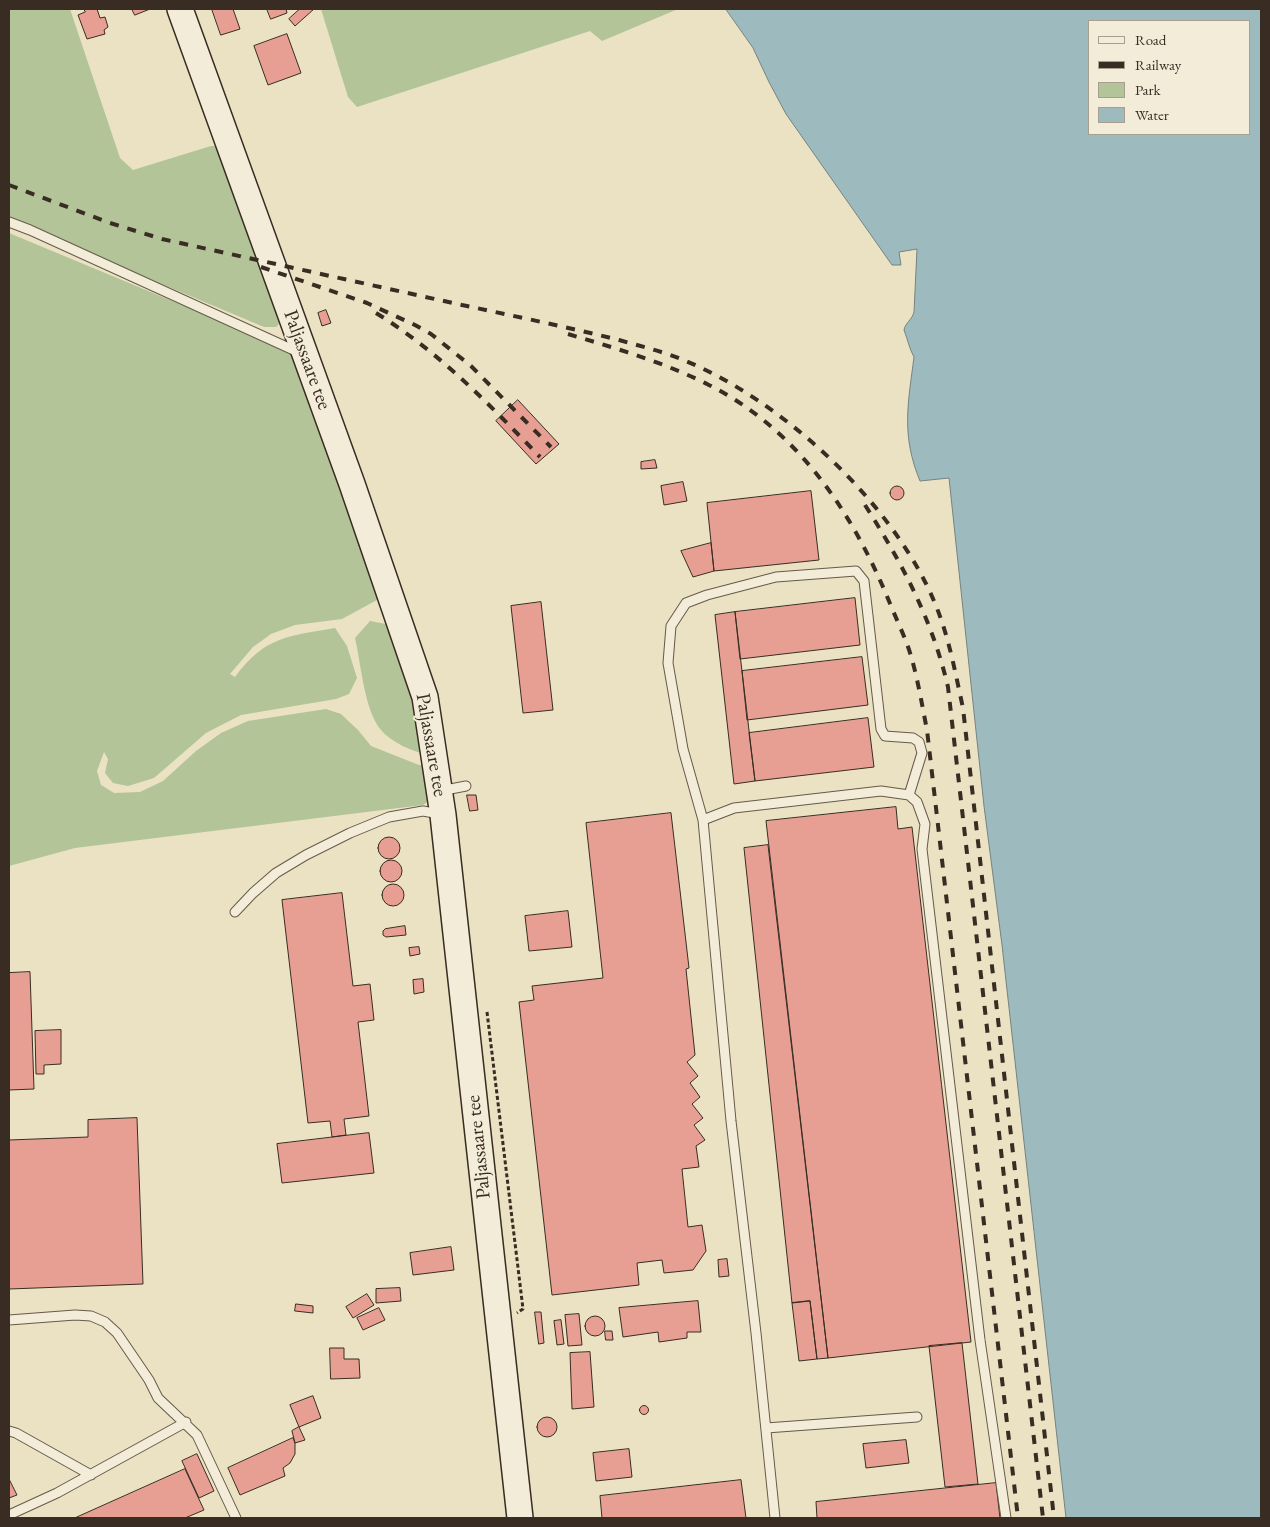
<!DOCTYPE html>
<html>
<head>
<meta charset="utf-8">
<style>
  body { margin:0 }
  #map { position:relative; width:1270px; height:1527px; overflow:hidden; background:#ebe2c3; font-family:"EB Garamond",serif }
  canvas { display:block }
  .frame { position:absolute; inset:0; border:10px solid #392c22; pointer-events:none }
  .legend { position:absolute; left:1088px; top:20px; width:162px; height:115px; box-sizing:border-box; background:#f2ecd8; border:1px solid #a89f8f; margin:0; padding:6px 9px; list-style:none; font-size:15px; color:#392c22 }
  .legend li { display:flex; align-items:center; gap:10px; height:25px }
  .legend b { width:25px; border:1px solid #a89f8f }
</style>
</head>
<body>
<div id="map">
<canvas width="1270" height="1527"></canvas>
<div class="frame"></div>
<ul class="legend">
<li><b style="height:6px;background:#f2ecd8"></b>Road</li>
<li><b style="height:6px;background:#392c22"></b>Railway</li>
<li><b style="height:14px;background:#b2c498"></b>Park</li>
<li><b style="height:14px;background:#9dbbbe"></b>Water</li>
</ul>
</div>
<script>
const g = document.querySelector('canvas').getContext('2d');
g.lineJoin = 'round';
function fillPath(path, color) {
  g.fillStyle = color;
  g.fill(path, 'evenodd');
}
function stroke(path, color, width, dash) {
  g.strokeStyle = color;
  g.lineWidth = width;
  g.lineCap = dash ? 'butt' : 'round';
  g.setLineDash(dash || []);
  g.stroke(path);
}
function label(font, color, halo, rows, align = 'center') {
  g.font = font + ' "EB Garamond",serif';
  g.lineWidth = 4;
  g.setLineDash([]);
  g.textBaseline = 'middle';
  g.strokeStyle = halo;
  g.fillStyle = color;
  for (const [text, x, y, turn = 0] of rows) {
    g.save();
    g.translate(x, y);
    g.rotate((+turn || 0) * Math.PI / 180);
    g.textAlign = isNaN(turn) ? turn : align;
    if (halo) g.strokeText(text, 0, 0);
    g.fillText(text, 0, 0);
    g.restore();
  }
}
const green = new Path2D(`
  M 9,9 L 70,9 L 120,158 L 133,170 L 211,146 L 221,146 L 284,319 L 276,327 L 264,327 L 9,220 Z
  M 321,9 L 678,9 L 602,41 L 590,31 L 357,107 L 348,97 Z
  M 9,233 L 259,337 L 283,348 L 294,357 L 381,591 L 377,600 L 342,619 L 295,625 L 271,634 L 253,647 L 230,674 L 235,677 C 265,636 289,636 335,628 L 347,646 L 357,678 L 349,694 L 336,699 L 241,715 L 206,733 L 154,778 L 128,786 L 113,783 L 105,773 L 108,759 L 104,752 L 97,771 L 101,785 L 114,793 L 140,792 L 163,781 L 196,751 L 221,733 L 248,721 L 326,709 L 341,714 L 358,730 L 371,746 L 419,765 L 430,766 L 430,800 L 423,805 L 75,848 L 9,866 Z
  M 370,621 L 386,624 L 400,640 L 428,755 C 412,751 392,743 381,730 C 364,710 361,663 355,638 Z`);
const water = new Path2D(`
  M 726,9 L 1261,9 L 1261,1518 L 1066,1518 L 1002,945 L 984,806 L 949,478 L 920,481 C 901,435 908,404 914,357 C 909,348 908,340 904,330 C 905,323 912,320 914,312 L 917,249 L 899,252 L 901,265 L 892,265 L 786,114 L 769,82 L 753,48 ZM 1089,21 L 1249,21 L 1249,134 L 1089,134 Z`);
const building = new Path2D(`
  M 84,9 L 97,9 L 100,18 L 105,17 L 108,27 L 104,30 L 105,34 L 87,39 L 78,15 L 85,12 Z
  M 132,9 L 150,9 L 135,15 Z
  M 212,9 L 233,9 L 240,29 L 221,35 Z
  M 267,9 L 286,9 L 287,13 L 271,19 Z
  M 300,9 L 314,9 L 295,26 L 289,19 Z
  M 287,34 L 301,73 L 268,85 L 254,46 Z
  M 326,310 L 331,323 L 322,326 L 318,313 Z
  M 518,400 L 559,444 L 536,464 L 496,421 Z
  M 655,460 L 657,468 L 641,469 L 641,462 Z
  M 683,482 L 687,501 L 664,505 L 661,486 Z
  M890 493a7 7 0 1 1 14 0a7 7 0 1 1-14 0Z
  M 811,491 L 819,560 L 714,571 L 707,503 Z
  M 711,543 L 714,571 L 693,577 L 681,551 Z
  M 855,598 L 860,645 L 740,659 L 735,612 Z
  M 541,602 L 553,710 L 523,713 L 511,606 Z
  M 735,612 L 755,781 L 734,784 L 715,615 Z
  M 862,657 L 868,705 L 747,720 L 742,671 Z
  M 868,718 L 874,767 L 755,781 L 749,733 Z
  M 467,795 L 476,795 L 478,810 L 470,811 Z
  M 896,807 L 898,829 L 912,827 L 971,1342 L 828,1358 L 766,821 Z
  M 671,813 L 689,968 L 686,969 L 695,1055 L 687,1062 L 698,1076 L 690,1083 L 700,1097 L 692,1104 L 703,1118 L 694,1125 L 705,1140 L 696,1146 L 699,1167 L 682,1169 L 688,1227 L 702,1225 L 706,1251 L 693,1270 L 664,1273 L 662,1260 L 637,1263 L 639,1285 L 552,1295 L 519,1002 L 534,1000 L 532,986 L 603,978 L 586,823 Z
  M378 848a11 11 0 1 1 22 0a11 11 0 1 1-22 0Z
  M 768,845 L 828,1358 L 817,1359 L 810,1301 L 792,1303 L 744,848 Z
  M380 871a11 11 0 1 1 22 0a11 11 0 1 1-22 0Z
  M382 895a11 11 0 1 1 22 0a11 11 0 1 1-22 0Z
  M 342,893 L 353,986 L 370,984 L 374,1020 L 358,1022 L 369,1116 L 344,1119 L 346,1135 L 332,1137 L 330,1121 L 308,1123 L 282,900 Z
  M 568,911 L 572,947 L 529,951 L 525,916 Z
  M 405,926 L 406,935 L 386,937 L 383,935 L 383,931 L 385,929 Z
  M 419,947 L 420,954 L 410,956 L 409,948 Z
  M 30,972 L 34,1089 L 9,1090 L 9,973 Z
  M 423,979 L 424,992 L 414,994 L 413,980 Z
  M 61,1030 L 61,1064 L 44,1065 L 44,1074 L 36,1074 L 35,1031 Z
  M 137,1118 L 143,1284 L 9,1289 L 9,1140 L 88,1137 L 88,1120 Z
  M 369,1133 L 374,1173 L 282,1183 L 277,1144 Z
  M 451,1247 L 454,1270 L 413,1275 L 410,1253 Z
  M 727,1259 L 729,1276 L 719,1277 L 718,1260 Z
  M 400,1288 L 401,1301 L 376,1303 L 376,1289 Z
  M 367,1294 L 374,1305 L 353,1318 L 346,1307 Z
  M 698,1301 L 701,1332 L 687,1332 L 687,1338 L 659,1342 L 658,1332 L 623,1337 L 619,1308 Z
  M 810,1301 L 817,1359 L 799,1361 L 792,1303 Z
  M 296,1304 L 313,1306 L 313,1313 L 295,1311 Z
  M 379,1308 L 385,1320 L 363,1330 L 357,1318 Z
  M 535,1312 L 541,1312 L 544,1343 L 539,1344 Z
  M 579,1314 L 582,1345 L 568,1346 L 565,1315 Z
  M585 1326a10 10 0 1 1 20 0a10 10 0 1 1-20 0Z
  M 561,1320 L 564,1344 L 557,1345 L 554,1321 Z
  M 605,1331 L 612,1331 L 613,1340 L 606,1340 Z
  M 962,1343 L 978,1484 L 945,1487 L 929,1346 Z
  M 330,1348 L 344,1348 L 344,1359 L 359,1359 L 360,1378 L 331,1379 Z
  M 590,1352 L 594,1407 L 572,1409 L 570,1353 Z
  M 313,1396 L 321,1418 L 299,1427 L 290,1405 Z
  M639.5 1410a4.5 4.5 0 1 1 9 0a4.5 4.5 0 1 1-9 0Z
  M537 1427a10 10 0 1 1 20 0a10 10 0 1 1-20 0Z
  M 299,1427 L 305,1440 L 295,1443 L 292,1431 Z
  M 293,1438 L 295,1443 L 295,1454 L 290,1463 L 283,1468 L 285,1476 L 240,1495 L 228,1468 Z
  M 906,1440 L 909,1463 L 866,1468 L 863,1444 Z
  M 629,1449 L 632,1477 L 596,1481 L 593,1453 Z
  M 197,1454 L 214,1491 L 199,1498 L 182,1461 Z
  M 185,1469 L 204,1510 L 185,1518 L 75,1518 Z
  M 9,1479 L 17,1495 L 9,1498 Z
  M 741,1480 L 746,1518 L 602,1518 L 600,1496 Z
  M 996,1483 L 1000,1518 L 817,1518 L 816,1502 Z`);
const path = new Path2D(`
  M 487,1012 L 523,1309 L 517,1313`);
const lane = new Path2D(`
  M 9,222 L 30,230 L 300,353
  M 440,791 L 466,786
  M 703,820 L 734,808 L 881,791 L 909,795 L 917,802 L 925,824 L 922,849 L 980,1340 L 1006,1518
  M 235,912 L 253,893 L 276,873 L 306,855 L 350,833 L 389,817 L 423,811 L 440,814
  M 9,1320 L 75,1315 L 91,1316 L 105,1322 L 117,1333 L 149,1380 L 158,1398 L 197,1435 L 236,1518
  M 766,1428 L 917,1417
  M 9,1431 L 16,1433 L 91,1475
  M 9,1515 L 57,1493 L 186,1422
  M 775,1518 L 756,1333 L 731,1121 L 703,820 L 683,749 L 668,663 L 671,626 L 686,603 L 707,595 L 776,577 L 856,571 L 864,581 L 881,729 L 885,736 L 913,738 L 919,742 L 922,753 L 909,795`);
const secondary = new Path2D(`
  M 180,9 L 352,484 L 425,697 L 443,815 L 520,1518`);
const rail = new Path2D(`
  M 9,185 L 110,223 L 162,239 C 262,261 362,283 462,305 C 514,316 567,327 619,340 C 640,346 661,351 681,359 C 781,399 892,502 934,601 C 949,636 955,672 963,708 L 1054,1518
  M 261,267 L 367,303 L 415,325 L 431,334 L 471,366 L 551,447
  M 376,313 C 438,351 489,404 540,457
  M 568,334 C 615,348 663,362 707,384 C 798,429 854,514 891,606 C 898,623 906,639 911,656 C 918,680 922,705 927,730 L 1018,1518
  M 865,505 C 902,563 932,619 948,687 L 1043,1518`);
const streetNames = [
  ["Paljassaare tee",307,360,70],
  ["Paljassaare tee",431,745,80],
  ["Paljassaare tee",479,1147,-96]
];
fillPath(green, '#b2c498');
fillPath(water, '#9dbbbe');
stroke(water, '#758280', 1);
fillPath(building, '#e79f93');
stroke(building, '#392c22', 1);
stroke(lane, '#665a4a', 11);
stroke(secondary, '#392c22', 28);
stroke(path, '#392c22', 3, [4, 2.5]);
stroke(lane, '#f2ecd8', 9);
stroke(secondary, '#f2ecd8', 25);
stroke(rail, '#392c22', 4, [9, 9]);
label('20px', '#392c22', '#f2ecd8', streetNames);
</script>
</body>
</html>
